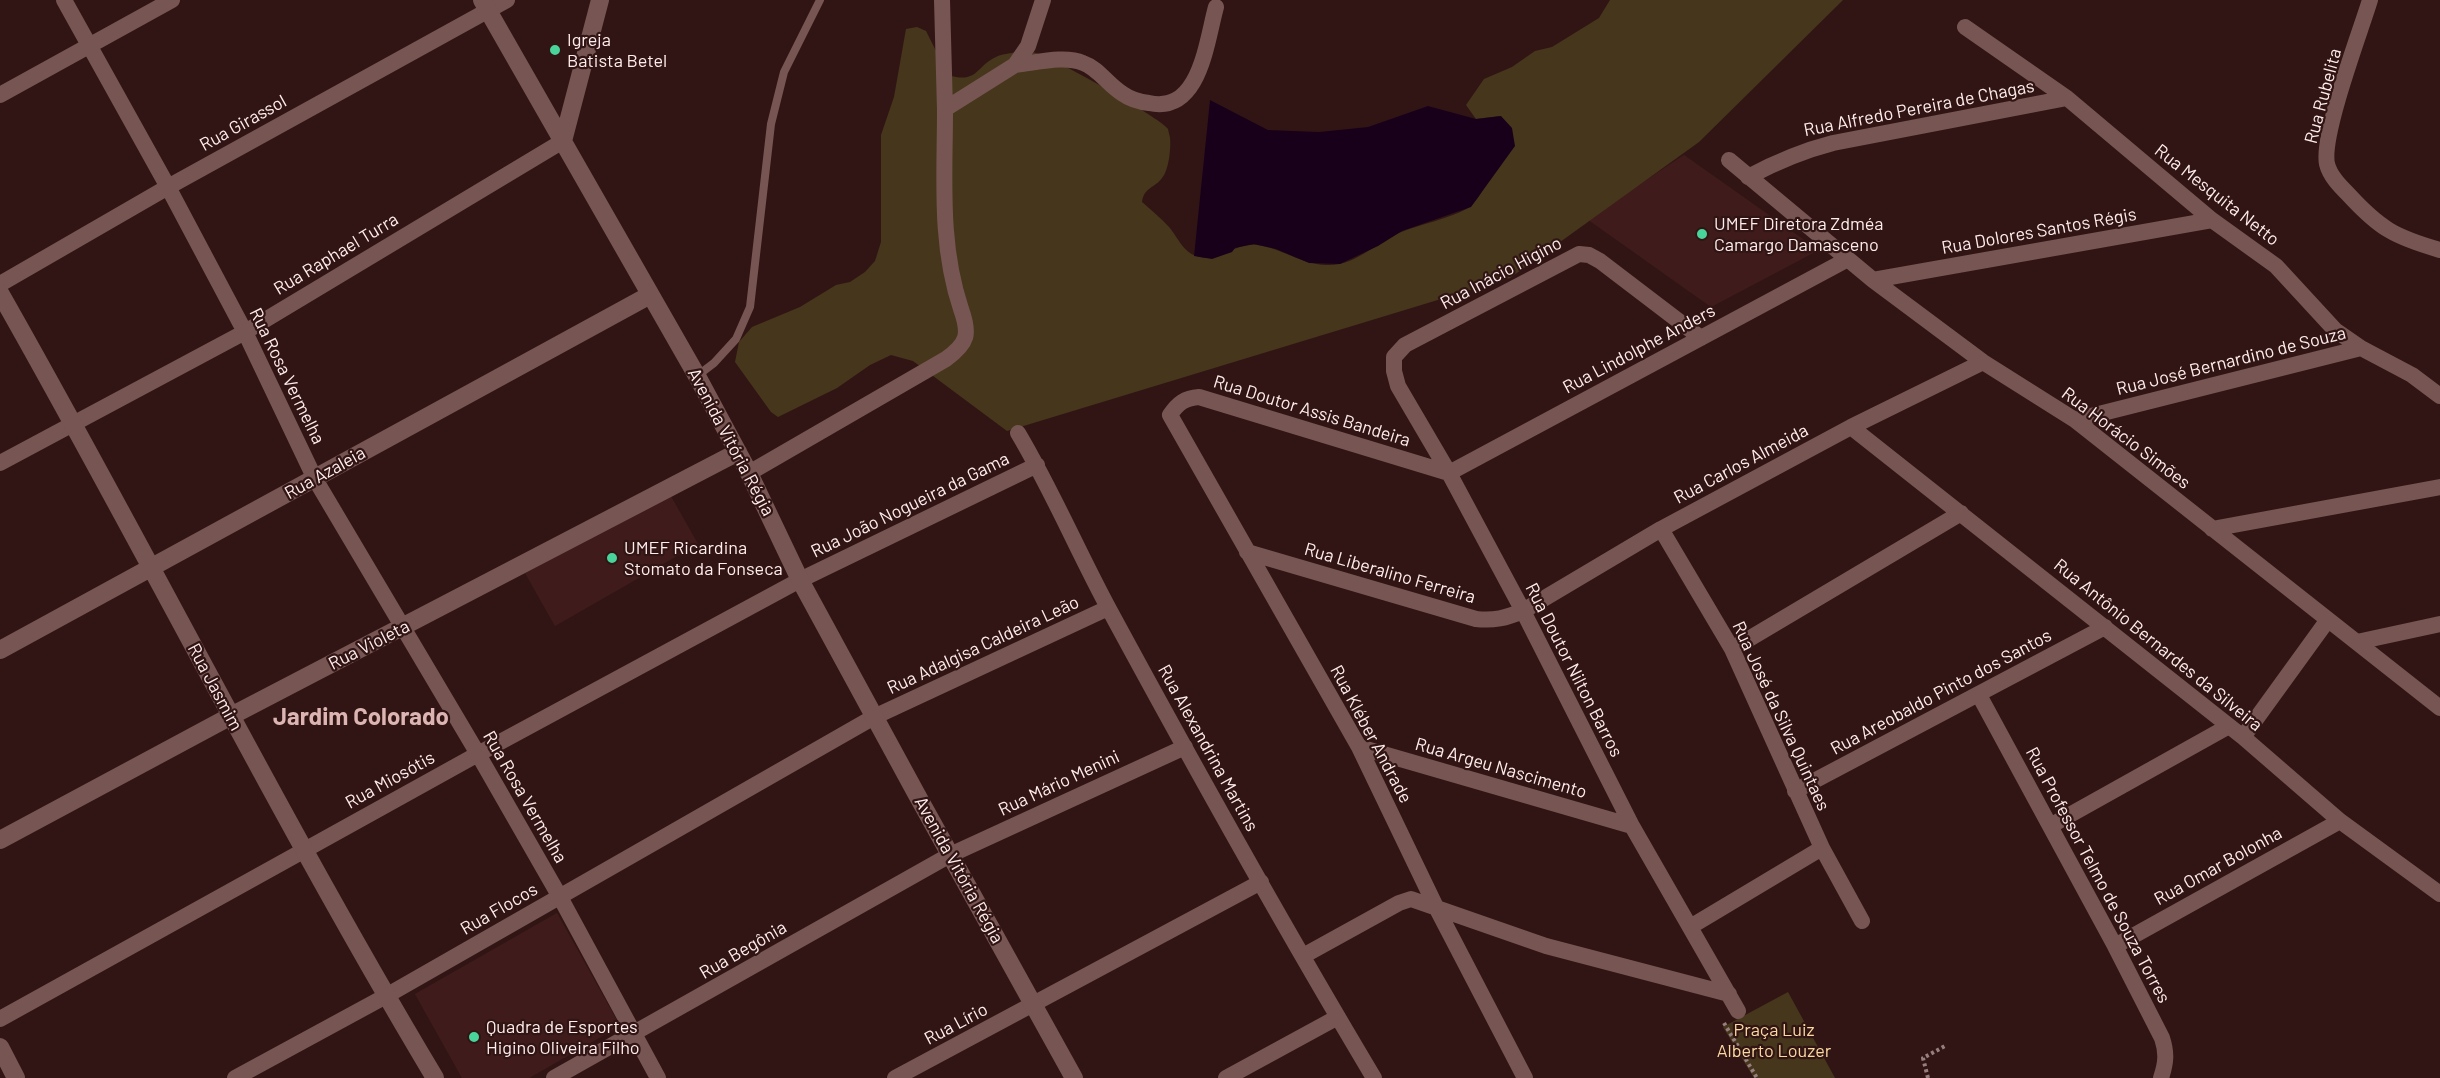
<!DOCTYPE html>
<html>
<head>
<meta charset="utf-8">
<style>
  body { margin:0 }
  canvas { display:block; background:#311514 }
</style>
</head>
<body>
<canvas width="2440" height="1078"></canvas>
<script>
const g = document.querySelector('canvas').getContext('2d');
g.lineJoin = 'round';
function fillPath(path, color) {
  g.fillStyle = color;
  g.fill(path, 'evenodd');
}
function stroke(path, color, width, dash) {
  g.strokeStyle = color;
  g.lineWidth = width;
  g.lineCap = dash ? 'butt' : 'round';
  g.setLineDash(dash || []);
  g.stroke(path);
}
function label(font, color, halo, rows, align = 'center') {
  g.font = font + ' Barlow,sans-serif';
  g.lineWidth = 4.5;
  g.setLineDash([]);
  g.textBaseline = 'middle';
  g.strokeStyle = halo;
  g.fillStyle = color;
  for (const [text, x, y, turn = 0] of rows) {
    g.save();
    g.translate(x, y);
    g.rotate((+turn || 0) * Math.PI / 180);
    g.textAlign = isNaN(turn) ? turn : align;
    if (halo) g.strokeText(text, 0, 0);
    g.fillText(text, 0, 0);
    g.restore();
  }
}
const built = new Path2D(`
  M 1684,155 L 1817,249 L 1817,251 L 1711,307 L 1587,219 Z
  M 668,491 L 698,544 L 555,626 L 525,573 Z
  M 557,913 L 620,1026 L 529,1078 L 462,1078 L 415,994 Z`);
const green = new Path2D(`
  M 1610,0 L 1843,0 L 1699,142 L 1510,278 L 1007,431 L 913,361 L 891,355 L 870,365 L 837,388 L 778,417 L 771,412 L 735,362 L 739,342 L 752,327 L 800,307 L 836,285 L 850,282 L 865,272 L 875,261 L 881,242 L 881,135 L 894,97 L 906,29 L 917,27 L 926,31 L 948,75 C 978,84 975,67 996,57 C 1003,53 1024,51 1032,52 C 1046,53 1161,118 1168,129 C 1168,130 1170,137 1170,138 C 1171,148 1169,170 1162,178 C 1155,188 1144,187 1142,202 C 1151,210 1161,218 1169,227 C 1177,236 1183,252 1196,256 C 1218,264 1234,242 1257,245 C 1281,248 1301,264 1326,265 C 1356,267 1378,240 1404,231 C 1419,225 1462,215 1472,205 C 1494,182 1495,146 1501,116 L 1476,119 L 1466,105 L 1484,79 L 1512,67 L 1535,51 L 1552,47 L 1599,18 Z
  M 1788,992 L 1835,1078 L 1754,1078 L 1723,1027 Z`);
const water = new Path2D(`
  M 1210,100 L 1268,130 L 1319,132 L 1368,127 L 1428,106 L 1476,119 L 1501,116 L 1512,128 L 1515,146 L 1471,207 L 1402,231 L 1378,246 L 1340,264 L 1309,263 L 1276,249 L 1254,244 L 1235,248 L 1232,252 L 1212,259 L 1194,256 Z`);
const path = new Path2D(`
  M 1724,1023 L 1757,1078
  M 1928,1078 L 1923,1058 L 1945,1046`);
const lane = new Path2D(`
  M 697,376 L 714,363 L 736,339 L 750,307 L 771,124 L 784,72 L 820,0`);
const street = new Path2D(`
  M 64,0 L 168,187 L 245,332 L 315,479 L 478,754 L 560,897 L 658,1078
  M 2370,0 C 2360,33 2321,135 2327,164 C 2330,176 2340,186 2348,194 C 2380,229 2395,237 2440,250
  M 1965,27 L 2067,98 L 2212,220 L 2276,266 L 2335,330 L 2361,348 L 2412,375 L 2440,396
  M 1015,65 C 1036,63 1064,55 1083,63 C 1098,68 1109,86 1123,94 C 1130,99 1140,102 1149,103 C 1200,114 1206,43 1216,7
  M 0,95 L 172,0
  M 945,109 L 1015,65 L 1028,46 L 1043,0
  M 1729,160 L 1873,280 L 1983,362 L 2075,420 L 2440,708
  M 1748,177 C 1776,162 1802,151 1833,143 L 2067,98
  M 1873,280 L 2212,220
  M 0,284 L 168,187 L 507,0
  M 1701,338 L 1600,261 L 1589,255 L 1579,254 L 1405,345 L 1394,357 L 1394,371 L 1398,386 L 1449,473 L 1523,611 L 1632,826 L 1738,1011
  M 2075,420 L 2361,348
  M 1851,427 L 2243,737 L 2340,821 L 2440,894
  M 1018,433 C 1052,490 1078,552 1110,611 C 1195,768 1282,924 1374,1078
  M 0,463 L 245,332 L 563,141
  M 749,473 L 946,359 C 968,343 970,334 961,309 C 939,243 945,178 945,110 C 944,73 943,37 942,0
  M 1449,473 L 1199,397 C 1185,398 1178,403 1170,415 L 1359,747 L 1436,907 L 1525,1078
  M 1449,473 L 1848,259
  M 1661,529 L 1732,649 L 1822,848 L 1862,921
  M 2212,529 L 2440,487
  M 1247,552 L 1476,619 C 1494,621 1506,618 1523,611 L 1661,529 L 1851,427 L 1983,362
  M 2357,642 L 2440,624
  M 1732,649 L 1961,513
  M 1979,695 L 2115,946 L 2162,1038 C 2167,1053 2166,1063 2161,1078
  M 2243,737 L 2327,621
  M 1359,747 L 1632,826
  M 1795,791 L 2105,627
  M 2050,826 L 2229,726
  M 1690,927 L 1822,848
  M 2115,946 L 2340,821
  M 1303,956 L 1399,903 L 1411,899 L 1546,946 L 1729,994
  M 0,1019 L 478,754 L 800,580 L 1037,465
  M 235,1078 L 386,996 L 874,717 L 1108,608
  M 554,1078 L 950,855 L 1185,747
  M 895,1078 L 1261,882
  M 1226,1078 L 1338,1017`);
const secondary = new Path2D(`
  M 482,0 L 697,376 L 749,473 L 800,580 L 917,795 L 1074,1078
  M 563,141 L 600,0
  M 0,293 C 148,553 281,821 435,1078
  M 0,650 L 650,295
  M 0,840 L 231,716 L 738,452
  M 0,1047 L 16,1078`);
const markers = [
  [555,50,6,"#49d49c"],
  [1702,234,6,"#49d49c"],
  [612,558,6,"#49d49c"],
  [474,1037,6,"#49d49c"]
];
const poiNames = [
  ["Igreja",567,40],
  ["Batista Betel",567,61],
  ["UMEF Diretora Zdméa",1714,224],
  ["Camargo Damasceno",1714,245],
  ["UMEF Ricardina",624,548],
  ["Stomato da Fonseca",624,569],
  ["Quadra de Esportes",486,1027],
  ["Higino Oliveira Filho",486,1048]
];
const streetNames = [
  ["Rua Rubelita",2323,96,-75],
  ["Rua Alfredo Pereira de Chagas",1919,108,-11],
  ["Rua Girassol",243,123,-29],
  ["Rua Mesquita Netto",2217,195,38],
  ["Rua Dolores Santos Régis",2039,231,-10],
  ["Rua Raphael Turra",336,254,-31],
  ["Rua Inácio Higino",1501,273,-28],
  ["Rua Lindolphe Anders",1639,349,-28],
  ["Rua José Bernardino de Souza",2231,361,-14],
  ["Rua Rosa Vermelha",287,376,64],
  ["Rua Doutor Assis Bandeira",1312,411,17],
  ["Rua Horácio Simões",2126,438,37],
  ["Avenida Vitória Régia",731,442,62],
  ["Rua Carlos Almeida",1741,464,-28],
  ["Rua Azaleia",325,473,-29],
  ["Rua João Nogueira da Gama",910,505,-26],
  ["Rua Liberalino Ferreira",1390,573,16],
  ["Rua Violeta",369,645,-27],
  ["Rua Adalgisa Caldeira Leão",983,645,-25],
  ["Rua Antônio Bernardes da Silveira",2158,645,39],
  ["Rua Doutor Nilton Barros",1574,670,63],
  ["Rua Jasmim",215,687,62],
  ["Rua Areobaldo Pinto dos Santos",1941,692,-28],
  ["Rua José da Silva Quintaes",1781,716,65],
  ["Rua Kléber Andrade",1371,734,62],
  ["Rua Alexandrina Martins",1208,748,61],
  ["Rua Argeu Nascimento",1501,768,16],
  ["Rua Miosótis",390,780,-29],
  ["Rua Mário Menini",1059,783,-25],
  ["Rua Rosa Vermelha",525,797,60],
  ["Rua Omar Bolonha",2218,866,-29],
  ["Avenida Vitória Régia",959,870,61],
  ["Rua Professor Telmo de Souza Torres",2098,875,62],
  ["Rua Flocos",499,909,-30],
  ["Rua Begônia",743,950,-30],
  ["Rua Lírio",956,1024,-28]
];
const parkNames = [
  ["Praça Luiz",1774,1030],
  ["Alberto Louzer",1774,1051]
];
const districtNames = [
  ["Jardim Colorado",361,717]
];
fillPath(built, '#3f1c1b');
fillPath(green, '#46361c');
fillPath(water, '#19001a');
stroke(path, '#967f7e', 4, [3, 3]);
stroke(lane, '#775553', 8);
stroke(street, '#775553', 16);
stroke(secondary, '#775553', 18);
for (const [x, y, r, color] of markers) {
  const dot = new Path2D();
  dot.arc(x, y, r, 0, 2 * Math.PI);
  g.fillStyle = color;
  g.fill(dot);
  stroke(dot, '#311514', 2);
}
label('18px', '#feedec', '#311514', poiNames, 'left');
label('18px', '#feedec', '#311514', streetNames);
label('18px', '#fcd9a1', '#311514', parkNames);
label('bold 24px', '#dcb5b3', '#311514', districtNames);
</script>
</body>
</html>
